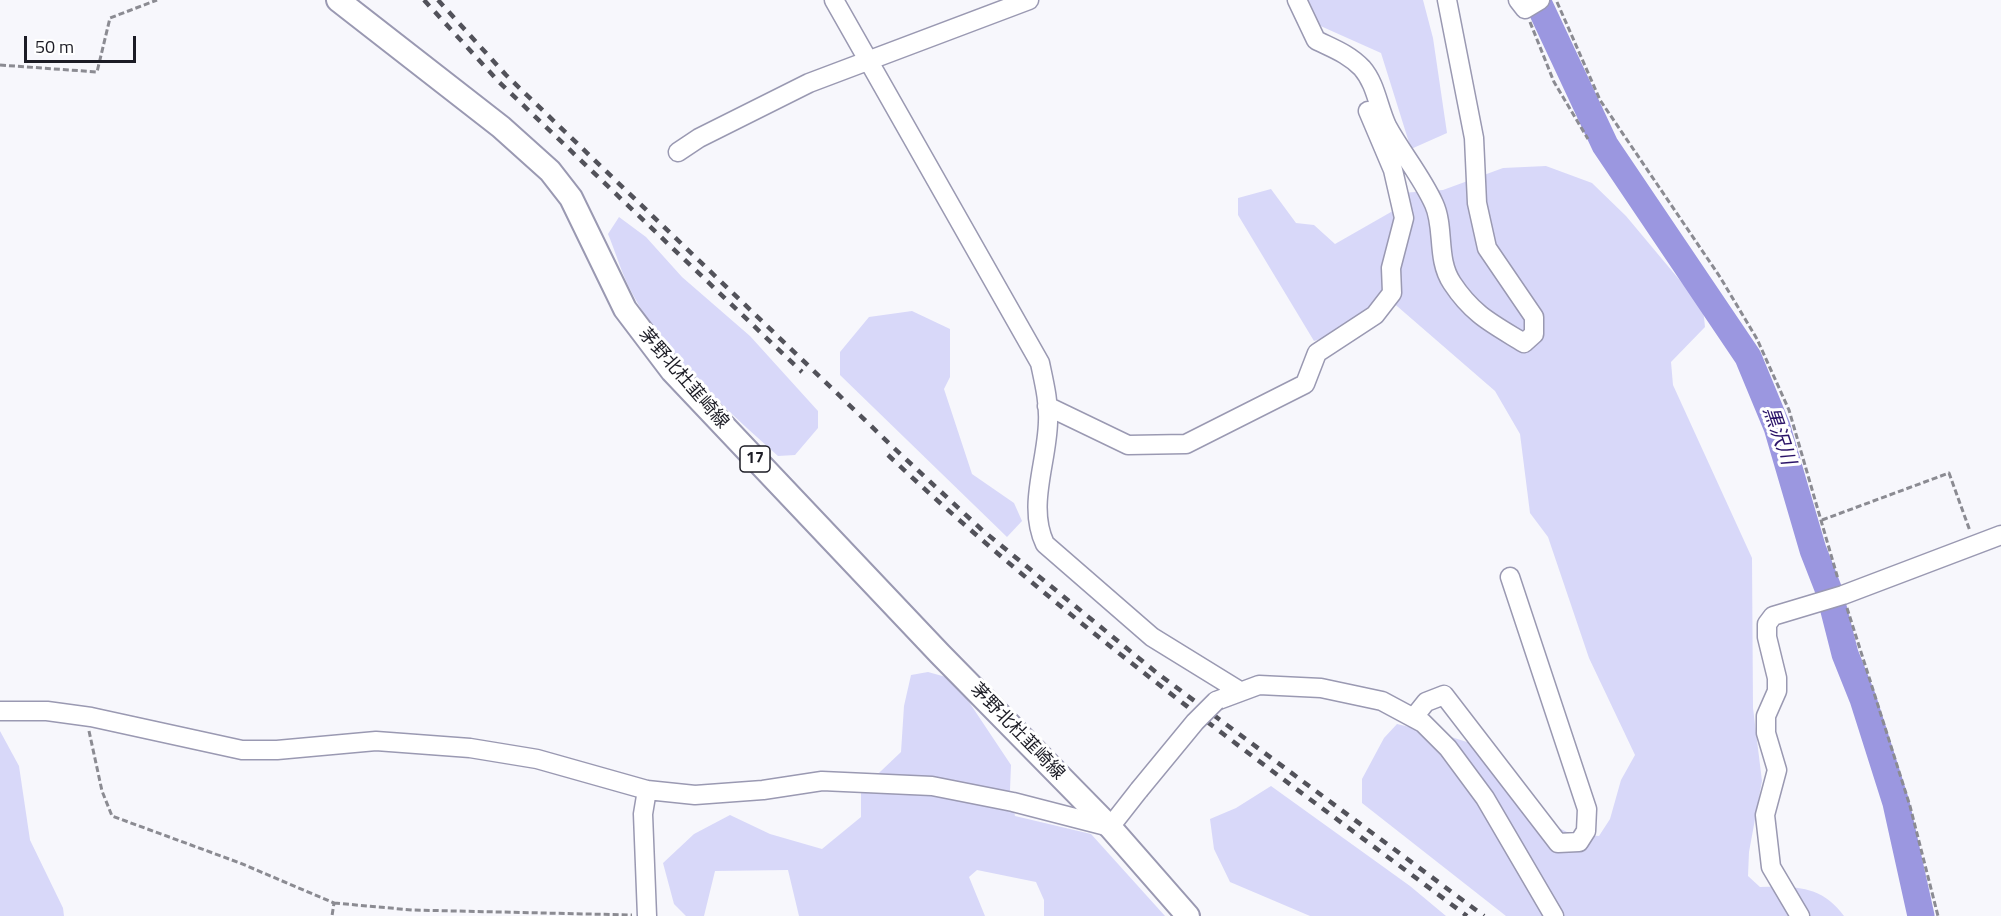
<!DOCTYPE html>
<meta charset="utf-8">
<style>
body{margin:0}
#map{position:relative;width:2001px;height:916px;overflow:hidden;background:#f7f7fc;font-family:"Titillium Web",sans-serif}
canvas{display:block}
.scale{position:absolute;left:24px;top:36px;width:112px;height:27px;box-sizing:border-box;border:3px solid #1c1c25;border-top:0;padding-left:8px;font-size:18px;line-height:21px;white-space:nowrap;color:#1c1c25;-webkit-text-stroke:4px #fff;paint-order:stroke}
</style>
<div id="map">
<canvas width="2001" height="916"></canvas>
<div class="scale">50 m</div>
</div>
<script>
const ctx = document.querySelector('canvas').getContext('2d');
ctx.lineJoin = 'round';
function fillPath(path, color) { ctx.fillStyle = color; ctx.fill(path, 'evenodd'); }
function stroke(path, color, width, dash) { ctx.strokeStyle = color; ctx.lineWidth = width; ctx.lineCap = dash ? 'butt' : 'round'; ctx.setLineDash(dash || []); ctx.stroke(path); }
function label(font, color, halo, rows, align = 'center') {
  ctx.font = font + ' "Titillium Web","Noto Sans JP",sans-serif'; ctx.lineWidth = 6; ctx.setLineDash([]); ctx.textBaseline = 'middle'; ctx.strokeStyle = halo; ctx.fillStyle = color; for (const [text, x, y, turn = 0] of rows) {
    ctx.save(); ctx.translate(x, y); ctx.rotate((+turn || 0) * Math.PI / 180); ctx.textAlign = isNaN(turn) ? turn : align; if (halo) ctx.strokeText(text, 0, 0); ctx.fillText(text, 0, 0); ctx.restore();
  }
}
fillPath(new Path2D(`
 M 1308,0 L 1423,0 L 1433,38 L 1447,133 L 1411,149 L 1381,53 L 1316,24 Z
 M 1546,166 L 1592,183 L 1626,216 L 1703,308 L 1705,327 L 1671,362 L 1673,385 L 1752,558 L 1753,708 L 1762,781 L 1749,852 L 1748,876 L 1760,887 C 1794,886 1822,885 1844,916 L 1506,916 L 1362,803 L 1362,779 L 1384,738 L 1397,724 L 1448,736 L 1489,749 L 1555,826 L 1571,834 L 1599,836 L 1610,819 L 1621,780 L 1635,755 L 1589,658 L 1548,537 L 1530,513 L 1520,434 L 1495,391 L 1390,300 L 1376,300 L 1347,330 L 1314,341 L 1238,215 L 1238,198 L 1271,189 L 1296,223 L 1314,225 L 1335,244 L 1398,208 L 1401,193 L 1443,190 L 1503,168 Z
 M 619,217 L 646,237 L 682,277 L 750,336 L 818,411 L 818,428 L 795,455 L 778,456 C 727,410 664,355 632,293 C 622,275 616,253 608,234 Z
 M 912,311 L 950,329 L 950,377 L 944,389 L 972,474 L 1014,503 L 1022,521 L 1007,537 L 840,375 L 840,352 L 869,317 Z
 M 928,672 L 946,677 L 965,696 L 1011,765 L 1010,790 L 1015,816 L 1091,834 L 1165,916 L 1044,916 L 1044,900 L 1036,882 L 977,870 L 969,877 L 985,916 L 799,916 L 788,870 L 715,871 L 704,916 L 686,916 L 674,904 L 663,863 L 694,834 L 730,815 L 770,834 L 822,849 L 861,817 L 861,790 L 901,752 L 904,706 L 911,675 Z
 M 0,731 L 19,766 L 30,840 L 63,908 L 64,916 L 0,916 Z
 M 1271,786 L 1410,886 L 1446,916 L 1310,916 L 1230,882 L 1214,849 L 1210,819 L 1236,808 Z`), '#d8d8f9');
stroke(new Path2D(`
 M 1537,0 L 1605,145 L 1748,357 L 1777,427 L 1813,550 L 1829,591 L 1845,654 L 1863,699 L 1896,803 L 1921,916`), '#9b97e0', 27);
const minor = new Path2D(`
 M 834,0 L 1040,363 C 1044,382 1049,402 1048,422 C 1047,463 1027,506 1045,544 L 1152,637 L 1238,690
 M 1297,0 L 1316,40 C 1332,48 1349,54 1362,68 C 1376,84 1378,107 1387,126 C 1401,152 1422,177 1434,204 C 1445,228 1436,259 1452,283 C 1473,315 1493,324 1524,343 L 1534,334 L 1534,317 L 1487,248 L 1477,203 L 1474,138 L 1447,0
 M 1518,0 L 1525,9 L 1540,0
 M 678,152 L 699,138 L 809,83 L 1029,0
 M 1047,406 L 1128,445 L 1186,444 L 1305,384 L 1317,353 L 1375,315 L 1392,293 L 1391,268 L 1404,218 L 1393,170 L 1368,111
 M 1216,701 L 1259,685 L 1321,688 L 1382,701 L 1423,723 L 1448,748 L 1485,798 L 1554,916
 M 0,711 L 47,711 L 91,717 L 242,750 L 277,750 L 376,741 L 470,748 L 537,759 L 647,790 L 695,795 L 763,790 L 822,781 L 932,786 L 1013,802 L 1110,827 L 1139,790
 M 1414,717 L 1426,702 L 1444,695 L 1558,843 L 1579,842 L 1586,831 L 1587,809 L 1510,577
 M 647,790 L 643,814 L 647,916
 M 1800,916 L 1771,867 L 1765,815 L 1777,770 L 1766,733 L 1766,716 L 1777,691 L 1777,678 L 1767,637 L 1767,624 L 1773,616 L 1843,595 L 2001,535`);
const major = new Path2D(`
 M 338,0 L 501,127 L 550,171 L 571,198 L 625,309 L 672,371 L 940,654 L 1110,827 L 1188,916`);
stroke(minor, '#9a99b2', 21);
stroke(major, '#9a99b2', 26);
stroke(new Path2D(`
 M 1557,2 L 1600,100 L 1720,277 L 1757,339 L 1789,410 L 1838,579
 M 1530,22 L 1554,82 L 1588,139
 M 0,65 L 97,72 L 110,18 L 157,0
 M 1822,520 L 1949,473 L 1970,531
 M 1847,608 L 1910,806 L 1938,916
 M 89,731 L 102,791 L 112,816 L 240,863 L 334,903 L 332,916
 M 334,903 L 412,910 L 632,915`), '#8b8b92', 3, [6, 3]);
stroke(minor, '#fff', 18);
stroke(major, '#fff', 22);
stroke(new Path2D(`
 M 424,0 L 499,82 L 802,372
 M 438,0 L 506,75 L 895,449 L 981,529 L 1157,673 L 1484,916
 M 888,455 C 1068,625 1269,768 1467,916`), '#52525a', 4.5, [8, 8]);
const minorBridge = new Path2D(`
 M 1139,790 L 1195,722 L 1216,701`);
stroke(minorBridge, '#9a99b2', 21, []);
stroke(minorBridge, '#fff', 18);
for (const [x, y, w] of [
 [755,459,30]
]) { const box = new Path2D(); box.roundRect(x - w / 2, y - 13, w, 26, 4.5); ctx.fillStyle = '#fff'; ctx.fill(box); stroke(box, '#1c1c25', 1.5); }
label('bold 16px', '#1c1c25', null, [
 ["17",755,459]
]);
label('18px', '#1c1c25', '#fff', [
 ["茅野北杜韮崎線",683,379,49],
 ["茅野北杜韮崎線",1017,732,46]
]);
label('italic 20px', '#2a1368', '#fff', [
 ["黒沢川",1778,436,71]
]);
</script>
